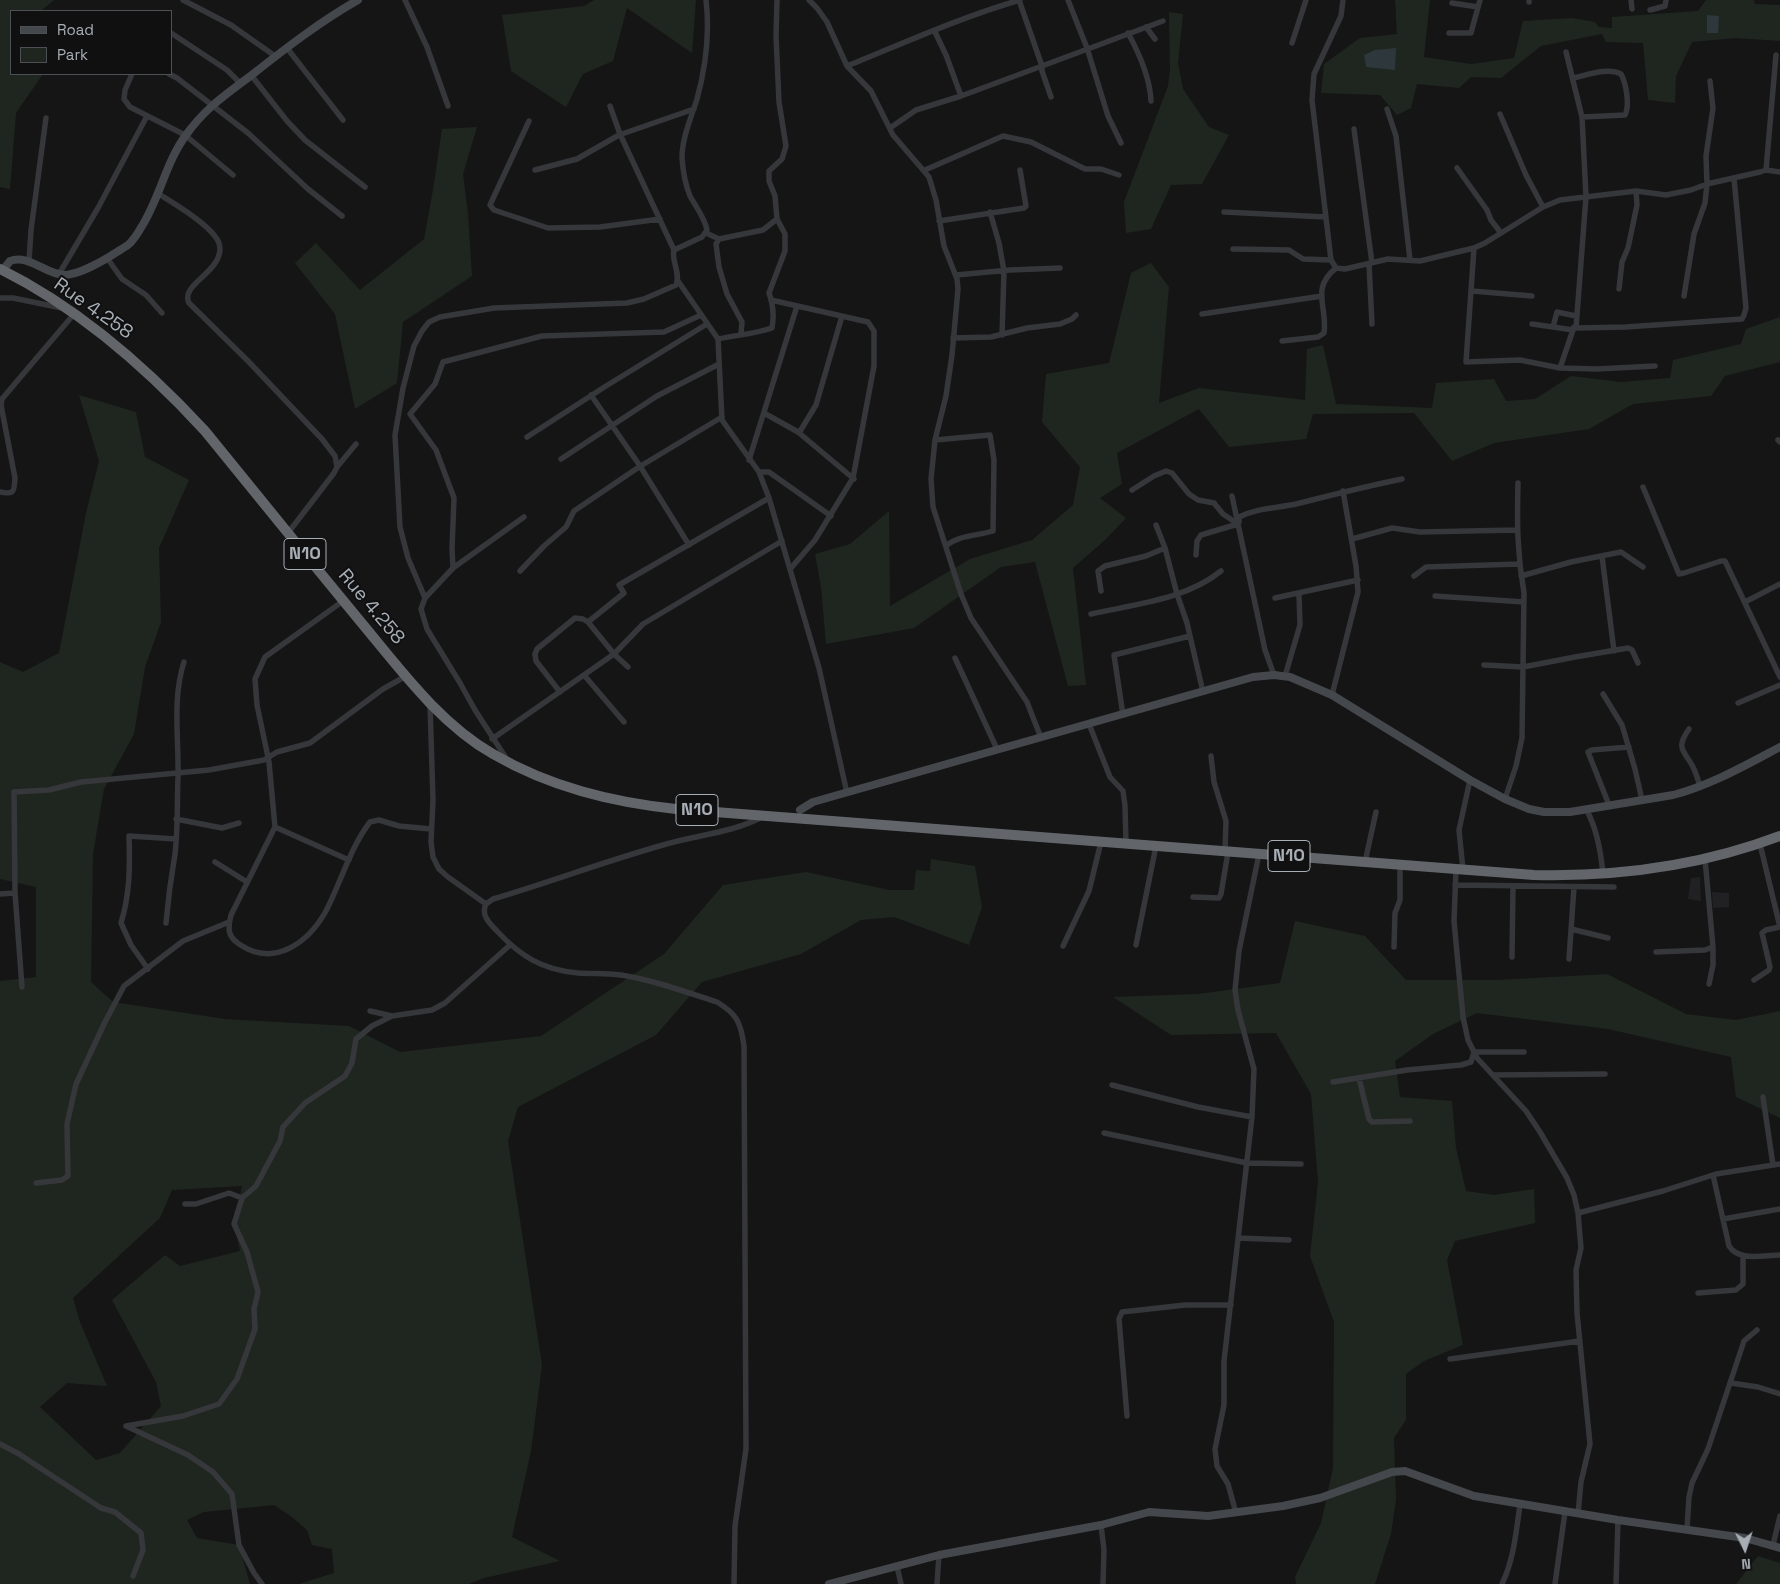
<!DOCTYPE html>
<style>
body{margin:0}
#map{position:relative;width:1780px;height:1584px;overflow:hidden;background:#151516;font-family:"Space Grotesk",sans-serif}
canvas{display:block}
.legend{position:absolute;left:10px;top:10px;width:162px;height:65px;box-sizing:border-box;background:#101011;border:1px solid #4c4f53;margin:0;padding:6px 9px;list-style:none;font-size:15px;color:#a7aeb5}
.legend li{display:flex;align-items:center;gap:10px;height:25px}
.legend b{width:25px;border:1px solid #4c4f53}
.north{position:absolute;left:1720px;top:1524px;width:50px;height:50px;-webkit-text-stroke:4px #101011;paint-order:stroke;rotate:176deg;font-size:14px;font-weight:700;line-height:20px;text-align:center;color:#a7aeb5}
.north::after{content:'';display:block;margin:auto;width:18px;height:22px;background:#a7aeb5;clip-path:polygon(50% 0,100% 100%,50% 72%,0 100%)}
</style>
<div id="map">
<canvas width="1780" height="1584"></canvas>
<ul class="legend">
<li><b style="height:6px;background:#44474b"></b>Road</li>
<li><b style="height:14px;background:#1f261f"></b>Park</li>
</ul>
<div class="north">N</div>
</div>
<script>
const ctx = document.querySelector('canvas').getContext('2d');
ctx.lineJoin = 'round';
function fillPath(path, color) { ctx.fillStyle = color; ctx.fill(path, 'evenodd'); }
function stroke(path, color, width, dash) { ctx.strokeStyle = color; ctx.lineWidth = width; ctx.lineCap = dash ? 'butt' : 'round'; ctx.setLineDash(dash || []); ctx.stroke(path); }
function label(font, color, halo, rows, align = 'center') {
  ctx.font = font + ' "Space Grotesk",sans-serif'; ctx.lineWidth = 4; ctx.setLineDash([]); ctx.textBaseline = 'middle'; ctx.strokeStyle = halo; ctx.fillStyle = color; for (const [text, x, y, turn = 0] of rows) {
    ctx.save(); ctx.translate(x, y); ctx.rotate((+turn || 0) * Math.PI / 180); ctx.textAlign = isNaN(turn) ? turn : align; if (halo) ctx.strokeText(text, 0, 0); ctx.fillText(text, 0, 0); ctx.restore();
  }
}
fillPath(new Path2D(`
 M 1700,877 L 1701,901 L 1688,899 L 1691,878 Z
 M 1712,892 L 1729,893 L 1729,907 L 1713,908 Z`), '#212123');
fillPath(new Path2D(`
 M 0,0 L 54,0 L 41,11 L 11,11 L 11,74 L 43,74 L 16,113 L 10,189 L 0,187 Z
 M 594,0 L 696,0 L 692,53 L 627,8 L 613,61 L 583,74 L 566,107 L 511,71 L 502,15 L 584,6 Z
 M 1395,0 L 1430,0 L 1424,57 L 1471,64 L 1514,58 L 1523,21 L 1572,18 L 1595,22 L 1599,27 L 1612,28 L 1612,17 L 1698,11 L 1706,0 L 1754,0 L 1755,4 L 1780,5 L 1780,41 L 1736,38 L 1692,42 L 1676,76 L 1675,103 L 1648,100 L 1643,43 L 1606,42 L 1602,34 L 1541,46 L 1501,78 L 1471,77 L 1459,88 L 1417,84 L 1411,108 L 1397,115 L 1380,95 L 1321,93 L 1324,64 L 1360,38 L 1397,34 Z
 M 1169,12 L 1183,14 L 1178,63 L 1183,89 L 1209,127 L 1229,135 L 1202,184 L 1171,185 L 1151,229 L 1126,233 L 1124,202 L 1168,86 L 1170,70 Z
 M 477,127 L 463,174 L 468,214 L 472,276 L 403,322 L 397,383 L 355,409 L 335,314 L 295,263 L 316,243 L 360,290 L 424,239 L 433,190 L 442,129 Z
 M 1151,263 L 1169,287 L 1159,403 L 1199,388 L 1305,400 L 1307,349 L 1323,345 L 1336,404 L 1432,408 L 1436,383 L 1494,379 L 1506,401 L 1535,399 L 1571,376 L 1621,382 L 1670,378 L 1673,360 L 1741,344 L 1746,329 L 1780,317 L 1780,362 L 1725,376 L 1711,396 L 1633,404 L 1589,429 L 1494,443 L 1452,461 L 1414,413 L 1313,414 L 1306,439 L 1229,447 L 1199,409 L 1117,453 L 1122,484 L 1100,498 L 1126,518 L 1105,540 L 1073,568 L 1086,685 L 1068,686 L 1035,562 L 1001,567 L 914,628 L 826,644 L 821,587 L 815,554 L 850,544 L 889,511 L 890,606 L 970,559 L 1032,540 L 1073,505 L 1080,467 L 1042,422 L 1046,374 L 1109,363 L 1131,273 Z
 M 79,395 L 136,412 L 145,457 L 189,480 L 159,548 L 161,622 L 145,667 L 134,734 L 104,789 L 93,854 L 91,982 L 113,1002 L 225,1019 L 349,1026 L 400,1052 L 541,1036 L 664,954 L 723,885 L 806,872 L 889,890 L 914,890 L 916,870 L 930,871 L 931,859 L 975,866 L 982,907 L 969,945 L 894,917 L 861,920 L 801,954 L 702,982 L 656,1035 L 518,1107 L 508,1141 L 542,1365 L 531,1451 L 512,1537 L 560,1561 L 484,1578 L 469,1584 L 299,1584 L 334,1573 L 332,1549 L 312,1545 L 307,1530 L 292,1517 L 274,1505 L 204,1512 L 187,1520 L 197,1538 L 239,1545 L 250,1584 L 0,1584 L 0,981 L 36,977 L 36,887 L 0,879 L 0,662 L 23,672 L 59,653 L 86,513 L 99,461 ZM 242,1186 L 234,1224 L 240,1251 L 180,1266 L 165,1255 L 112,1300 L 156,1382 L 161,1406 L 120,1453 L 96,1460 L 40,1407 L 67,1383 L 107,1386 L 80,1322 L 73,1298 L 160,1218 L 172,1190 Z
 M 1295,921 L 1365,936 L 1406,980 L 1498,980 L 1607,974 L 1686,1014 L 1736,1020 L 1780,1011 L 1780,1118 L 1736,1097 L 1731,1057 L 1608,1029 L 1477,1013 L 1433,1034 L 1395,1061 L 1400,1097 L 1452,1101 L 1456,1148 L 1466,1191 L 1494,1195 L 1534,1189 L 1535,1223 L 1455,1241 L 1447,1260 L 1463,1345 L 1424,1361 L 1406,1374 L 1406,1420 L 1394,1438 L 1396,1500 L 1391,1534 L 1375,1584 L 1296,1584 L 1295,1577 L 1321,1523 L 1333,1468 L 1334,1322 L 1310,1256 L 1318,1182 L 1311,1094 L 1276,1033 L 1171,1035 L 1113,997 L 1198,994 L 1280,983 Z
 M 1758,1556 L 1780,1563 L 1780,1584 L 1736,1584 Z`), '#1f261f');
fillPath(new Path2D(`
 M 1707,15 L 1719,16 L 1718,33 L 1707,33 Z
 M 1396,48 L 1395,70 L 1366,67 L 1364,55 L 1375,50 Z`), '#2e373b');
stroke(new Path2D(`
 M 183,0 L 231,25 L 275,56
 M 405,0 L 427,47 L 448,106
 M 809,0 L 817,8 L 827,22 L 847,66 L 871,91 L 893,135 L 929,177 L 936,200 L 944,246 L 957,279 L 958,289 L 952,355 L 946,396 L 935,440 L 931,479 L 933,507 L 961,594 L 971,618 L 1027,702 L 1041,738
 M 1019,0 L 1042,66 L 1163,21
 M 1068,0 L 1087,48 L 1108,116 L 1121,143
 M 1631,0 L 1632,9
 M 1529,2 L 1529,0
 M 1452,3 L 1478,7
 M 1650,10 L 1665,6 L 1666,0
 M 1146,27 L 1155,39
 M 934,30 L 946,55 L 961,96
 M 171,33 L 227,70 L 240,83
 M 1128,33 C 1139,53 1150,78 1151,101
 M 1449,33 L 1471,33 L 1480,0
 M 1292,43 L 1306,0
 M 287,48 L 343,120
 M 1566,52 L 1582,117 L 1586,197 L 1576,328 L 1626,327 L 1742,319 L 1744,315 L 1746,308 L 1734,178
 M 847,66 C 904,43 961,17 1020,0
 M 132,74 L 125,90 L 124,99 L 130,107 L 185,135 L 233,175
 M 169,74 L 177,78 L 248,133 L 308,189 L 342,216
 M 251,75 L 287,121 L 305,140 L 365,187
 M 1573,78 C 1587,75 1608,67 1621,74 C 1626,83 1630,105 1625,115 L 1582,117
 M 610,106 L 620,134 L 674,250
 M 1387,109 L 1396,136 L 1410,260
 M 1500,114 L 1526,175 L 1543,207
 M 529,121 L 490,205 L 494,210 L 548,228 L 600,227 L 660,219
 M 890,128 L 916,110 L 961,96 L 1042,66 L 1042,71 L 1051,97
 M 1354,129 L 1372,263
 M 1457,168 L 1487,210 L 1491,220 L 1501,233
 M 535,170 L 577,159 L 619,135 L 694,109
 M 925,170 L 1003,136 L 1031,142 L 1085,169 L 1101,169 L 1119,175
 M 1766,170 L 1776,55
 M 159,194 C 175,204 207,223 217,239 C 219,242 220,246 220,250 C 218,274 180,285 189,303 L 248,361 L 322,439 L 335,456 L 337,467 L 334,473 L 288,533
 M 990,212 L 999,243 L 1004,271 L 1002,335
 M 1224,212 L 1326,217
 M 939,221 L 1024,208 L 1026,206 L 1020,170
 M 706,233 L 719,239 L 763,230 L 777,219 L 775,196 L 769,181 L 769,171 L 782,159 L 786,146 L 779,102 L 776,36 L 777,0
 M 719,239 L 716,244 L 719,267 L 727,294 L 742,322 L 741,334
 M 1474,248 L 1466,362 L 1520,360 L 1560,368 L 1597,369 L 1655,366
 M 1233,249 L 1289,250 L 1303,259 L 1331,260
 M 107,258 L 122,279 L 146,295 L 162,313
 M 29,261 L 31,230 L 46,118
 M 1369,264 L 1372,324
 M 1336,268 L 1331,260 L 1312,100 L 1314,74 L 1341,16 L 1343,0
 M 59,274 L 98,208 L 147,116
 M 956,275 L 1010,270 L 1060,268
 M 678,281 L 718,339 L 722,420 L 759,472 L 769,498 L 819,668 L 847,793
 M 1619,289 L 1622,262 L 1628,248 L 1637,205 L 1636,191
 M 1472,291 L 1532,296
 M 1684,296 L 1694,234 L 1705,203 L 1707,184 L 1706,156 L 1713,108 L 1710,81
 M 0,298 L 13,298 L 62,308
 M 771,300 L 868,322 L 874,331 L 874,366 L 853,478 L 815,540 L 791,568
 M 1202,314 L 1322,296
 M 1532,324 L 1553,327
 M 1573,330 L 1553,327 L 1557,312 L 1576,316
 M 953,338 L 991,337 L 1027,328 L 1060,324 L 1072,319 L 1076,315
 M 718,339 C 736,335 754,334 772,328 C 774,317 773,304 769,293 L 785,251 L 785,234 L 777,219
 M 1282,341 L 1318,337 L 1324,333 C 1328,307 1310,289 1336,268 L 1345,269 L 1388,259 L 1420,261 L 1474,248 L 1485,243 L 1543,207 L 1560,200 L 1636,191 L 1666,195 L 1691,190 L 1707,184 L 1760,172 L 1766,170 L 1780,172
 M 1560,368 L 1574,327
 M 591,395 L 640,466 L 689,545
 M 764,413 L 798,432 L 854,479
 M 799,433 L 816,405 L 842,316
 M 527,437 L 606,386 L 707,324
 M 935,440 L 990,435 L 994,460 L 993,531 C 977,536 958,535 946,546
 M 1778,440 L 1780,442
 M 561,459 L 657,396 L 719,364
 M 749,460 L 797,306
 M 337,467 L 356,444
 M 759,472 L 769,472 L 831,516
 M 1643,487 L 1679,574 L 1684,573 L 1721,561 L 1725,561 L 1780,677
 M 1132,490 L 1154,476 L 1166,471 L 1172,473 L 1189,494 L 1198,500 L 1214,503 L 1223,514 L 1238,524
 M 0,492 C 15,495 14,491 15,478 L 1,405 L 2,399 L 74,314
 M 1232,496 L 1265,650 L 1274,675
 M 1239,522 L 1239,517 C 1257,508 1277,508 1296,504 C 1332,495 1367,486 1402,479
 M 1156,525 L 1165,548 L 1177,594 L 1187,623 L 1203,692
 M 1352,539 L 1392,528 L 1420,532 L 1516,530
 M 1196,555 L 1197,541 L 1201,535 L 1238,524
 M 1602,556 L 1614,651
 M 453,568 L 452,549 L 454,498 L 436,450 L 410,414 L 435,384 L 443,362 L 542,336 L 664,332 L 701,315
 M 520,571 L 544,546 L 566,527 L 574,511 L 639,467 L 722,417
 M 1414,576 L 1426,567 L 1519,564
 M 1521,576 L 1571,562 L 1621,552 L 1643,567
 M 1101,591 L 1098,571 L 1105,566 L 1146,556 L 1165,548
 M 1435,596 L 1524,602
 M 425,598 L 408,558 L 400,527 L 395,435 L 403,388 L 414,346 L 422,331 L 429,322 L 440,317 L 494,308 L 627,303 L 644,299 L 676,285 C 681,272 671,262 674,250 L 702,237 L 707,230 C 705,218 696,207 690,196 C 685,184 683,171 682,158 C 682,138 691,118 697,99 C 706,66 710,34 706,0
 M 1275,598 L 1358,580
 M 343,601 L 265,657 L 255,679 L 257,705 L 269,762 L 275,827 L 231,915 C 228,928 227,936 239,944 C 274,968 308,943 326,911 C 341,882 350,848 370,822 L 379,820 L 399,826 L 431,829
 M 1745,602 L 1780,584
 M 1091,614 C 1135,604 1185,600 1221,571
 M 588,622 L 624,593 L 619,585 L 769,498
 M 955,658 L 997,749
 M 1484,665 L 1523,667 L 1575,657 L 1628,648 L 1632,650 L 1638,663
 M 584,675 L 624,722
 M 1285,676 L 1300,625 L 1299,594
 M 560,692 L 536,661 L 535,654 L 537,649 L 575,618 L 583,619 L 588,622 L 614,654 L 628,667
 M 1603,694 L 1622,725 L 1635,769 L 1642,800
 M 1332,695 L 1358,592 L 1356,566 L 1343,491
 M 1738,703 L 1780,685
 M 430,704 L 433,800 L 431,842 L 433,857 L 439,869 L 448,877 L 486,904
 M 1123,715 L 1114,655 L 1190,636
 M 1089,724 L 1110,777 L 1123,791 L 1125,806 L 1126,843
 M 1689,729 C 1675,749 1684,750 1693,767 C 1696,773 1698,780 1700,786
 M 492,739 L 614,654 L 643,624 L 782,541
 M 1211,756 L 1214,782 L 1226,821 L 1225,851
 M 506,758 L 475,710 L 460,683 L 427,629 L 421,609 L 425,598 L 453,568 L 524,517
 M 1505,799 L 1516,766 L 1522,738 L 1524,593 C 1517,553 1517,523 1518,483
 M 1609,805 L 1588,752 L 1592,750 L 1629,747
 M 1586,809 C 1597,828 1601,853 1603,874
 M 176,819 L 222,828 L 239,823
 M 275,827 L 349,860
 M 215,862 L 247,882
 M 1365,862 L 1376,812
 M 1456,869 L 1454,921 L 1463,1017 L 1468,1040 L 1477,1058 L 1526,1111 L 1540,1132 L 1567,1178 L 1574,1195 L 1578,1213 L 1581,1248 L 1576,1270 L 1577,1313 L 1590,1444 L 1581,1482 L 1578,1514
 M 1463,870 L 1459,830 L 1470,780
 M 1455,885 L 1614,887
 M 0,894 L 15,893
 M 1193,897 L 1219,898 L 1221,894 L 1228,852
 M 166,923 C 168,900 171,877 175,854 C 178,829 177,802 178,777 C 179,739 172,699 184,662
 M 1571,929 L 1608,938
 M 1136,945 L 1156,846
 M 1063,946 L 1089,891 L 1101,842
 M 1394,947 L 1395,913 L 1400,900 L 1400,865
 M 1656,952 L 1705,950 L 1713,947 L 1705,859
 M 1512,957 L 1513,886
 M 1569,959 L 1574,887
 M 148,969 L 131,945 L 121,923 C 130,894 130,866 129,836 L 176,839
 M 1754,980 L 1769,970 L 1770,967 L 1762,933 L 1766,930 L 1780,927 L 1760,844
 M 1709,984 L 1713,965 L 1713,947
 M 22,987 L 15,893 L 14,792 L 49,790 L 81,782 L 209,770 L 264,760 L 277,752 L 310,743 L 383,689 L 406,676
 M 370,1011 L 392,1016 L 432,1010 L 445,1003 L 510,945
 M 1493,1075 L 1605,1074
 M 1359,1078 L 1369,1119 L 1372,1122 L 1410,1121
 M 1333,1082 L 1407,1070 L 1461,1065 L 1471,1062 L 1474,1052 L 1524,1052
 M 1112,1085 L 1198,1107 L 1252,1117
 M 1763,1097 L 1773,1165
 M 1104,1133 L 1247,1163 L 1301,1164
 M 1713,1175 L 1729,1246 C 1739,1262 1764,1255 1780,1255
 M 36,1183 L 62,1180 L 68,1176 L 67,1124 L 76,1084 L 105,1022 L 124,986 L 183,941 L 229,922
 M 185,1204 L 196,1204 L 229,1193 L 242,1198
 M 1578,1213 L 1663,1191 L 1716,1174 L 1780,1164
 M 1723,1219 L 1780,1209
 M 1238,1238 L 1289,1240
 M 1698,1293 L 1736,1290 L 1743,1284 L 1743,1256
 M 1450,1359 L 1580,1341
 M 1731,1383 L 1758,1387 L 1780,1394
 M 1127,1416 L 1119,1319 L 1122,1312 L 1185,1305 L 1231,1305
 M 0,1444 L 19,1454 L 101,1508 L 115,1512 L 141,1533 L 143,1550 L 133,1576
 M 1236,1513 L 1228,1484 L 1217,1466 L 1215,1449 L 1224,1405 L 1224,1361 L 1252,1117 L 1254,1069 L 1238,1010 L 1235,990 L 1239,951 L 1259,854
 M 1101,1525 L 1104,1550 L 1103,1584
 M 1687,1529 L 1689,1497 L 1692,1483 L 1708,1449 L 1744,1341 L 1757,1330
 M 1773,1545 L 1780,1516
 M 897,1566 L 901,1584
 M 262,1584 L 254,1573 L 239,1545 L 232,1494 L 213,1472 L 188,1455 L 126,1426 L 183,1416 L 219,1404 L 237,1379 L 255,1329 L 254,1309 L 258,1292 L 247,1252 L 234,1224 L 242,1198 L 256,1186 L 280,1141 L 283,1127 L 305,1103 L 345,1076 L 352,1063 L 356,1039 L 372,1026 L 392,1016
 M 734,1584 L 735,1526 L 746,1449 L 744,1046 C 741,1023 737,1014 717,1002 C 686,992 653,980 621,975 C 607,973 592,974 578,973 C 542,970 520,956 496,930 C 488,922 481,914 486,904 L 493,899 C 550,882 606,861 663,845 C 696,835 732,833 762,817
 M 937,1584 L 939,1555
 M 1502,1584 C 1514,1559 1516,1532 1520,1505
 M 1555,1584 L 1565,1512
 M 1616,1584 L 1618,1520`), '#36373b', 5.5);
stroke(new Path2D(`
 M 3,270 L 10,261 C 29,254 45,274 64,275 C 78,275 97,264 109,257 C 115,253 122,249 128,245 C 134,240 138,233 142,226 C 160,197 166,162 186,135 C 206,107 227,94 253,74 C 286,48 321,21 358,0
 M 800,810 L 813,802 L 1253,677 L 1274,675 L 1290,677 L 1332,695 L 1470,780 L 1505,799 L 1529,809 L 1544,812 L 1570,812 L 1673,795 C 1711,785 1746,765 1780,747
 M 829,1584 L 939,1555 L 1101,1525 L 1149,1512 L 1208,1516 L 1283,1506 L 1320,1498 L 1392,1472 L 1405,1471 L 1474,1496 L 1618,1520 L 1745,1538 L 1780,1548`), '#44474b', 8);
stroke(new Path2D(`
 M 0,269 C 79,308 146,367 205,431 C 257,495 308,558 360,621 C 400,669 439,723 493,754 C 550,787 611,802 676,809 L 1534,875 C 1618,877 1701,866 1780,836`), '#62666b', 10);
for (const [x, y, w] of [
 [305,554,42],
 [697,810,42],
 [1289,856,42]
]) { const box = new Path2D(); box.roundRect(x - w / 2, y - 15.5, w, 31, 4); ctx.fillStyle = '#101011'; ctx.fill(box); stroke(box, '#a7aeb5', 1); }
label('bold 18px', '#a7aeb5', null, [
 ["N10",305,554],
 ["N10",697,810],
 ["N10",1289,856]
]);
label('19px', '#a7aeb5', '#101011', [
 ["Rue 4.258",93,309,35],
 ["Rue 4.258",371,607,50]
]);
</script>
